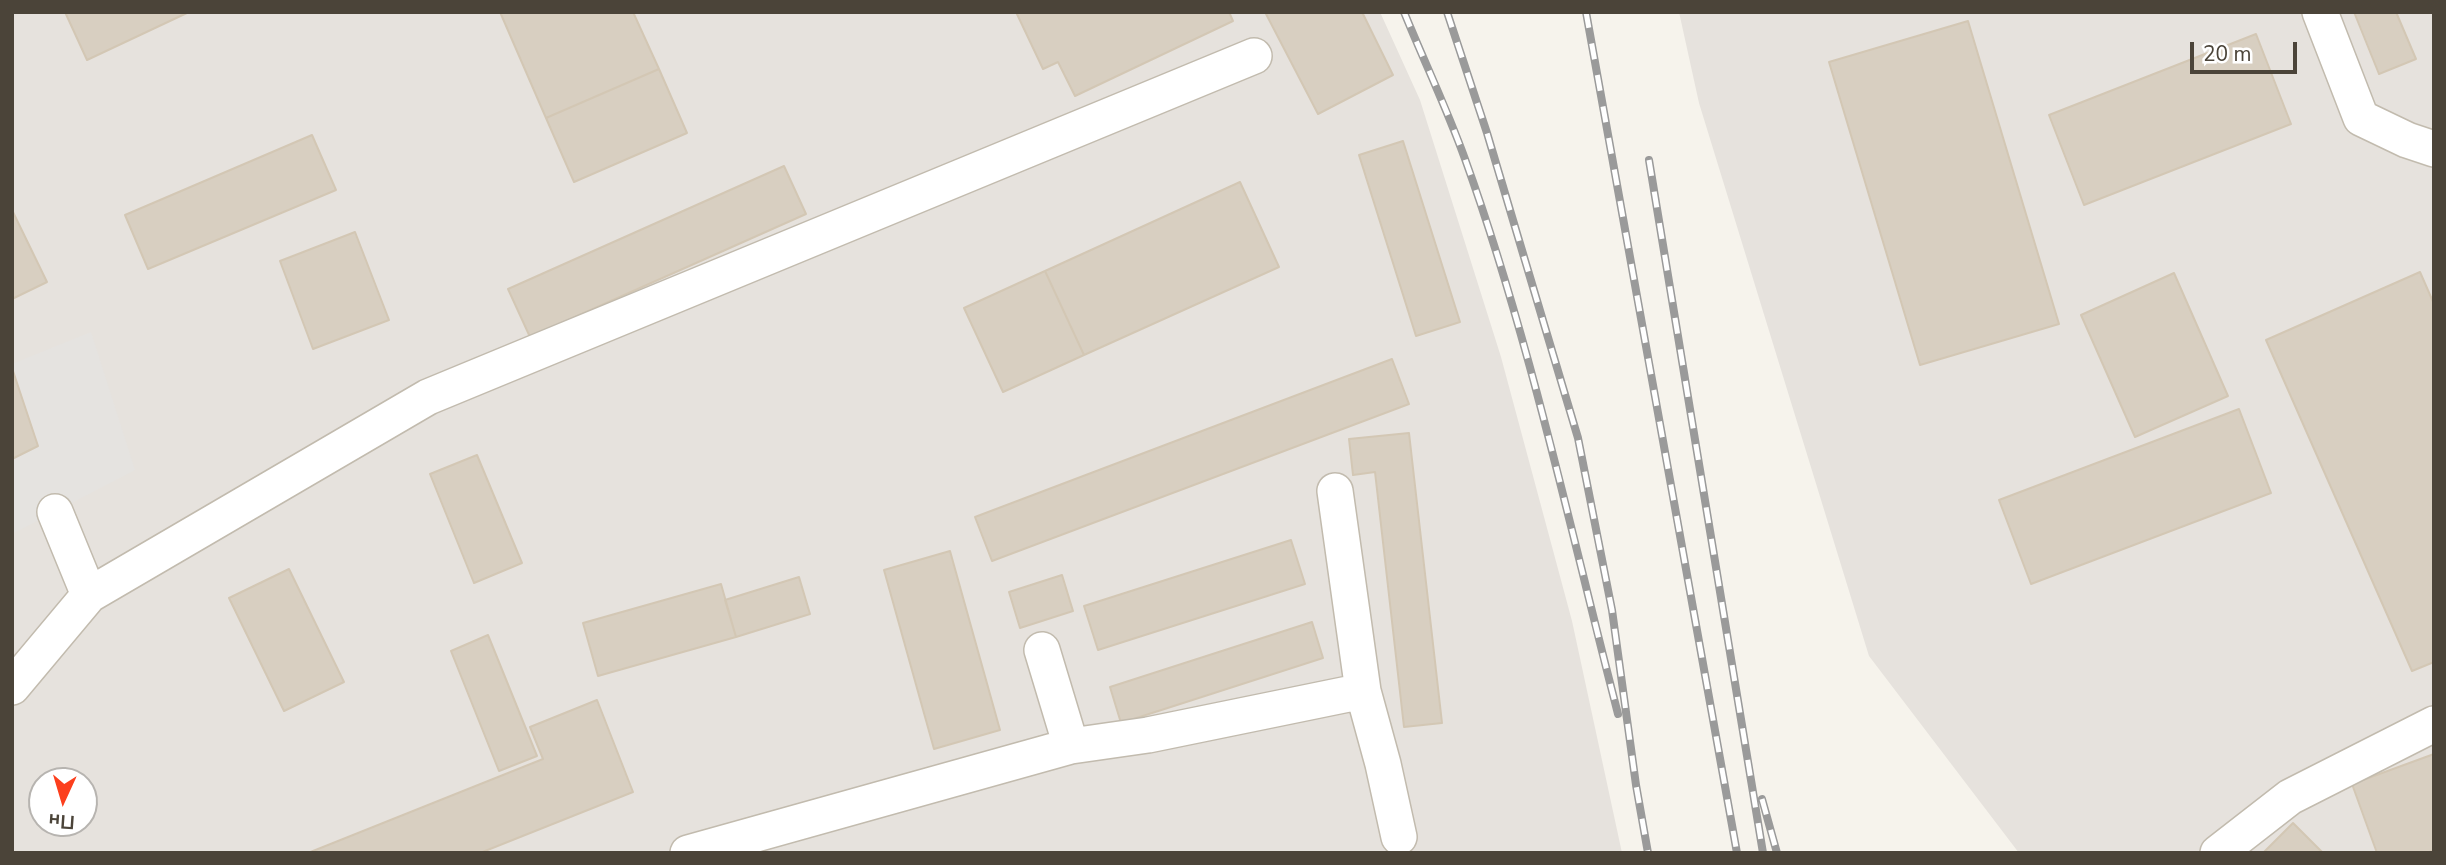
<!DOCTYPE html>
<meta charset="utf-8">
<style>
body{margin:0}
#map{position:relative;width:2446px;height:865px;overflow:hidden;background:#f6f3ec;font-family:"Nunito Sans",sans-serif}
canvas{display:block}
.frame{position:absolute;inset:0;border:14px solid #4b4439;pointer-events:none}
.north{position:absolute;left:28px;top:767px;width:70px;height:70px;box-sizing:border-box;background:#fff;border:2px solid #b7b4b0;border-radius:50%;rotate:184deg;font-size:19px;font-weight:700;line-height:28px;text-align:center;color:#4b4439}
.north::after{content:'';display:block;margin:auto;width:24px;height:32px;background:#fc3f1d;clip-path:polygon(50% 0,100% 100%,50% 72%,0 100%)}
.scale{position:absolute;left:2190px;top:42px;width:107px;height:32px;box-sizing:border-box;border:4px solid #4b4439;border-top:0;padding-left:9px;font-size:21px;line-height:24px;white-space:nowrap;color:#4b4439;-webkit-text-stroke:5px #fff;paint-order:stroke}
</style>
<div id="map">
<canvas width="2446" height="865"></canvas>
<div class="frame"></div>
<div class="north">Пн</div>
<div class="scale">20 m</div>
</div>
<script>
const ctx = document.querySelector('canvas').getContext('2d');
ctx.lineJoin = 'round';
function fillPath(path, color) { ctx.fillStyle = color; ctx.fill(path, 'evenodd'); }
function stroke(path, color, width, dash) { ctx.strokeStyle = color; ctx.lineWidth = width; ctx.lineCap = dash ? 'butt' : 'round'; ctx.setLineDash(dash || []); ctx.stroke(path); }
fillPath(new Path2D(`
 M 12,12 L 1380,12 L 1420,100 L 1501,357 L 1572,621 L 1622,853 L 12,853 ZM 42,781 L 84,781 L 84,823 L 42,823 Z
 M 1679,12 L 2434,12 L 2434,853 L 2019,853 L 1869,656 L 1699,103 Z`), '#e6e2dd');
fillPath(new Path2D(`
 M 91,332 L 135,470 L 12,534 L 12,459 L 37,446 L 12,364 Z`), '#e5e3e0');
const building = new Path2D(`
 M 65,12 L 189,12 L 87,60 Z
 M 500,12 L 633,12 L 659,69 L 546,118 Z
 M 1016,12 L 1229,12 L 1233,21 L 1075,96 L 1058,62 L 1043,69 Z
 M 1265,12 L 1362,12 L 1393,75 L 1318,114 Z
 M 2354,12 L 2396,12 L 2416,59 L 2379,74 Z
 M 1968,21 L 2059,324 L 1920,365 L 1829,62 Z
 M 2256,34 L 2291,124 L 2084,205 L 2049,115 Z
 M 659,69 L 687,133 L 574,182 L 546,118 Z
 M 312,135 L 336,190 L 148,269 L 125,215 Z
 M 1403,141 L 1460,322 L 1416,336 L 1359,155 Z
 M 784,166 L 806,214 L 530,337 L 508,289 Z
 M 1240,182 L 1279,267 L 1084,355 L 1045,271 Z
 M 12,210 L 47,282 L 12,299 Z
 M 355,232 L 389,320 L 313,349 L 280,261 Z
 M 1045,271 L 1084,355 L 1003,392 L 964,308 Z
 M 2420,272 L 2434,304 L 2434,662 L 2412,671 L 2266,340 Z
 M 2174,273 L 2228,396 L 2135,437 L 2081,315 Z
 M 1392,359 L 1409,404 L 992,561 L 975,517 Z
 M 12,368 L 38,446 L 12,459 Z
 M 2239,409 L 2271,493 L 2031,584 L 1999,500 Z
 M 1409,433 L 1442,723 L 1404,727 L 1375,472 L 1353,475 L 1349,439 Z
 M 477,455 L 522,563 L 474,583 L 430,474 Z
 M 1291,540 L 1305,584 L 1098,650 L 1084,606 Z
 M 950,551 L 1000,730 L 934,749 L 884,570 Z
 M 289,569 L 344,682 L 284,711 L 229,598 Z
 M 1062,575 L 1073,611 L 1020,628 L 1009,592 Z
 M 799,577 L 810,614 L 736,637 L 725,600 Z
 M 721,584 L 736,637 L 598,676 L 583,623 Z
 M 1312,622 L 1323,658 L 1121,723 L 1110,687 Z
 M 488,635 L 537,756 L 499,771 L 451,651 Z
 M 597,700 L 633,792 L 480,853 L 308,853 L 543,759 L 530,727 Z
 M 2434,754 L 2434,850 L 2427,853 L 2377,853 L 2352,784 Z
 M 2293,823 L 2323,853 L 2263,853 Z`);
fillPath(building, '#d8cfc1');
stroke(building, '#d3c7b4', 2);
const minor = new Path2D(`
 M 2320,12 L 2361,118 L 2407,140 L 2434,149
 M 55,512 L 89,595
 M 1042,650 L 1071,746 L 1148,735 L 1363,691 L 1335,491
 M 12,687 L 89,595 L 428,397 L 1254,56
 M 1363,691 L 1383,764 L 1399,837
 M 688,853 L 1071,746
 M 2218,853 L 2290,797 L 2434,724`);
stroke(minor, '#c2bbae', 38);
stroke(minor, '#fff', 35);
const rail = new Path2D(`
 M 1404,12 C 1424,61 1447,109 1465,159 C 1530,339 1570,529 1618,714
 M 1447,12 L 1487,133 L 1578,438 L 1612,610 L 1636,785 L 1648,853
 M 1586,12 L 1737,853
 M 1649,160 L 1763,853
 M 1762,799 L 1777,853`);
stroke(rail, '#9a9a9a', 8);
stroke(rail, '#fff', 5, [16]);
</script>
